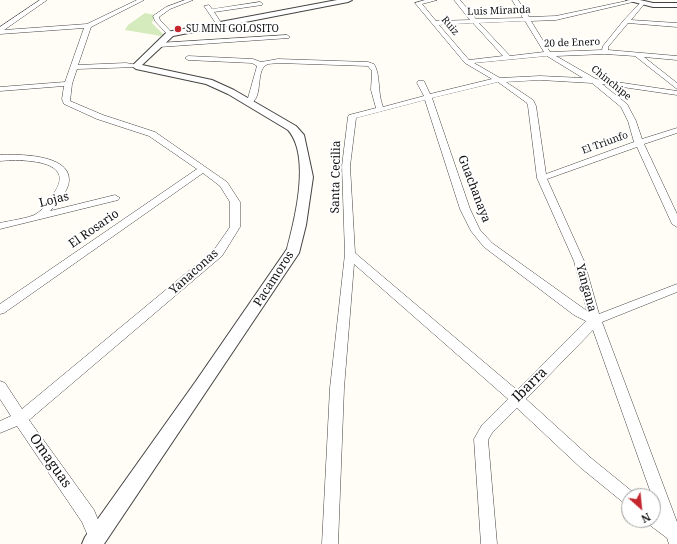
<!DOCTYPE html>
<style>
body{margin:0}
#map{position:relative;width:677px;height:544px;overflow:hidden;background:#fffdf5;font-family:"Noto Serif",serif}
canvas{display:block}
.north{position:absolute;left:621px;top:488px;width:40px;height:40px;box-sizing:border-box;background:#fff;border:1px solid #a0a0a0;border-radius:50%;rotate:153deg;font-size:11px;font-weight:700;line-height:16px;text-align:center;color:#111}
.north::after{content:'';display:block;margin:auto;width:14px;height:18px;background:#c4262e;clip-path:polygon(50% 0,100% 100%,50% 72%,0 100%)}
</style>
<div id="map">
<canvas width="677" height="544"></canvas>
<div class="north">N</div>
</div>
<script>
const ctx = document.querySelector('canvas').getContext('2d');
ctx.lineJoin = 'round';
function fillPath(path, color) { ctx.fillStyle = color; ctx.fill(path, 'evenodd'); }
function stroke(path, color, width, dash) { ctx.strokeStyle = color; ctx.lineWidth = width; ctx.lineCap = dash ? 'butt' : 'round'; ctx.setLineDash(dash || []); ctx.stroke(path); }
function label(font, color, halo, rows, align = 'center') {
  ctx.font = font + ' "Noto Serif",serif'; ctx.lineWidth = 4; ctx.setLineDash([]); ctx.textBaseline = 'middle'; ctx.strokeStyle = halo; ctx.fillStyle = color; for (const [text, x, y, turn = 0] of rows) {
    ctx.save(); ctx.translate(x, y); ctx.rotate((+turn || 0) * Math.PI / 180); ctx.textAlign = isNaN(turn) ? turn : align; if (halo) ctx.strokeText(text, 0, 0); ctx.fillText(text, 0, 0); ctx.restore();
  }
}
fillPath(new Path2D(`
 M 145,13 L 155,15 L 152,23 L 164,35 L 161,36 L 125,30 L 128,25 Z`), '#d5ebbd');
const minor = new Path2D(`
 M 40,0 L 47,0 L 4,30 L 87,24 L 137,0 L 144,0 L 91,27 L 78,65 L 126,63 L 138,65 L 138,67 L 77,69 L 72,84 L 70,101 L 103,115 L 155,132 L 227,182 L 240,202 L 240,227 L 222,256 L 29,420 L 94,510 L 105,537 L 103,543 L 100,544 L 91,543 L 82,522 L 17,426 L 0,433 L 0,421 L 11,416 L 0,399 L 0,381 L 5,383 L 22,409 L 214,250 L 230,227 L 230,202 L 220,186 L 203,173 L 4,313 L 0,314 L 0,304 L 197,169 L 149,136 L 97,119 L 64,104 L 62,99 L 64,86 L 0,91 L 0,87 L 65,82 L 84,28 L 0,34 L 0,27 Z
 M 185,0 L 193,0 L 170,9 L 159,17 L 160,20 L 173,34 L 168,35 L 155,21 L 153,16 L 166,7 Z
 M 425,0 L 437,0 L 422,4 L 436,21 L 470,20 L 454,0 L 460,0 L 476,19 L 523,18 L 512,0 L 518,0 L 529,17 L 556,16 L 631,0 L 637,1 L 556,20 L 531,21 L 550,52 L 602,50 L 603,46 L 624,20 L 642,1 L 645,3 L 631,20 L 677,23 L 677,27 L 628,23 L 608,47 L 608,50 L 677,56 L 677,60 L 644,57 L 677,83 L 677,89 L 635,56 L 605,54 L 556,56 L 596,79 L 677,91 L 677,95 L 602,84 L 627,104 L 636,121 L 642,139 L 677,128 L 677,133 L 644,144 L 677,214 L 677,227 L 672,224 L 637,147 L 547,179 L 584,261 L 599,314 L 677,284 L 677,292 L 602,322 L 677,522 L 677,544 L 669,544 L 667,538 L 647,523 L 646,520 L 653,520 L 653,509 L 657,511 L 653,496 L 652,496 L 593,330 L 526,399 L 591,458 L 634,493 L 636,496 L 629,496 L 629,506 L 624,503 L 581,468 L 517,408 L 492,433 L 488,440 L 497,544 L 481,544 L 474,439 L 482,425 L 508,399 L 354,264 L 344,388 L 338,544 L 322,544 L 330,388 L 345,254 L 342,166 L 348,117 L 349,115 L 376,108 L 371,90 L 372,71 L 368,66 L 278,63 C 274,64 269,63 266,65 C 255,72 264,100 249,104 L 245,102 L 248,98 L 257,66 L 252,63 L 188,60 L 185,58 L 188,56 L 253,59 L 261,62 L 278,59 L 368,62 L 374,64 C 381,75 377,92 383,107 L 424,96 L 417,83 L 418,81 L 424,81 L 430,94 L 492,79 L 465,63 L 415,3 ZM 525,21 L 544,52 L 510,56 L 479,23 ZM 473,23 L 503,56 L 469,60 L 439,25 ZM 547,56 L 583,78 L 540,76 L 500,78 L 474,63 ZM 540,80 L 592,83 L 621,107 L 628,121 L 634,142 L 546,174 L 536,106 L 533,100 L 506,82 ZM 498,82 L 527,103 L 528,106 L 537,178 L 574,261 L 587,311 L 492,243 L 480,230 L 470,209 L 432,98 ZM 425,100 L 460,209 L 471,231 L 484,247 L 574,315 L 586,321 L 517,390 L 355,253 L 350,166 L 356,118 Z
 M 260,2 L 262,3 L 262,5 L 214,12 L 222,24 L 219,26 L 217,25 L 204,6 L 209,5 L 212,9 Z
 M 287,35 L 290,37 L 289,38 L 159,47 L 156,45 L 159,43 Z
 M 0,155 C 17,154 70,154 69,180 C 69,191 57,203 50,211 L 115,195 L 120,198 L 118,200 L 0,229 L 0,223 C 8,221 30,218 36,214 C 43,210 50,199 54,193 C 78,159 20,159 0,161 Z`);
const tertiary = new Path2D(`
 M 337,0 L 352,0 L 348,2 L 173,36 L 142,65 L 212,80 L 234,90 L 296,126 L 304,135 L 313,177 L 306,225 L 299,253 L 104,544 L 82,544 L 85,537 L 196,381 L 287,249 C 295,219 311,156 288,130 L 228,94 L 206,84 L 136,69 L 132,66 L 167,32 Z
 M 626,0 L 640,0 L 653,3 L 677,3 L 677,7 L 653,7 Z`);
stroke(minor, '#444', 1);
stroke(tertiary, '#444', 2);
fillPath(minor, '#fff');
fillPath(tertiary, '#fff');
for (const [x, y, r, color] of [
 [178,29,4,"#c4262e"]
]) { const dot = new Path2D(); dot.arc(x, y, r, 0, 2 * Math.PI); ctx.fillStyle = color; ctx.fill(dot); stroke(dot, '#fff', 1.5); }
label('10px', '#111', '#fff', [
 ["Luis Miranda",499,11,-2],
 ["Ruiz",450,26,50],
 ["20 de Enero",572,43,-2],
 ["Chinchipe",611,83,39],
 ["El Triunfo",605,143,-20]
]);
label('10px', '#111', '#fff', [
 ["SU MINI GOLOSITO",186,29]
], 'left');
label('12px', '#111', '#fff', [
 ["Santa Cecilia",336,177,-89],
 ["Guachanaya",474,189,69],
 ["Lojas",54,200,-14],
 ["El Rosario",94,229,-35],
 ["Yanaconas",194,272,-42],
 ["Pacamoros",274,279,-57],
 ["Yangana",586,288,75]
]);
label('14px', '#111', '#fff', [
 ["Ibarra",530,385,-45],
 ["Omaguas",50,461,55]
]);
</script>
